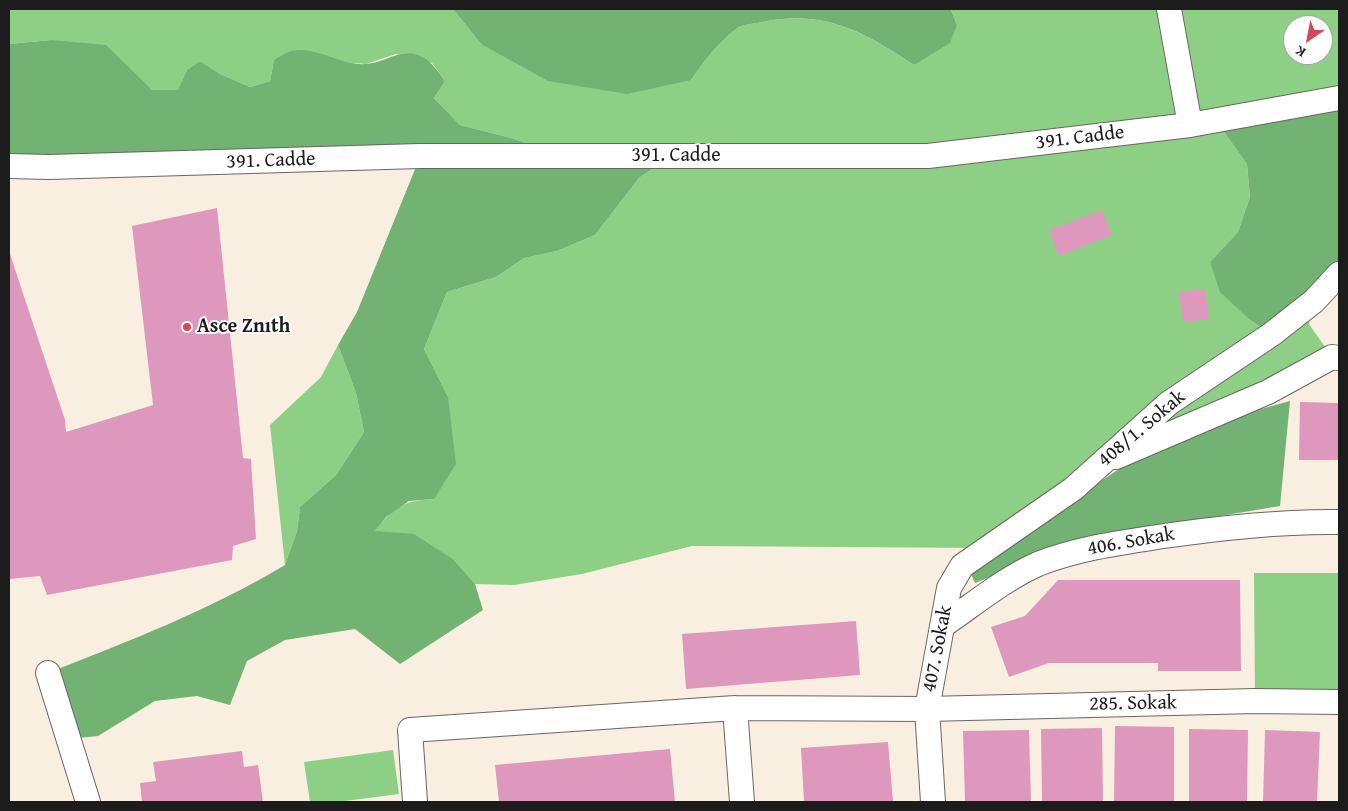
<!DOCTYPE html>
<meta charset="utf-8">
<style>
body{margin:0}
#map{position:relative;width:1348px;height:811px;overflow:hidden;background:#f9efe1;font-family:"Gentium Book Plus",serif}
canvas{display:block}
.frame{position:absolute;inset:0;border:10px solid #1c1c1c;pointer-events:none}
.north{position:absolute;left:1283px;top:15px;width:50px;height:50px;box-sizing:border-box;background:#fff;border:1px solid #a4a4a4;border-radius:50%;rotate:213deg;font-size:14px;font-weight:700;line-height:20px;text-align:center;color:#1c1c1c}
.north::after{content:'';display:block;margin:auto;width:18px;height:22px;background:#d1495b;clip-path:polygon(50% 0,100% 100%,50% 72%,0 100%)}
</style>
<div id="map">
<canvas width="1348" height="811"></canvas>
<div class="frame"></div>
<div class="north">K</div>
</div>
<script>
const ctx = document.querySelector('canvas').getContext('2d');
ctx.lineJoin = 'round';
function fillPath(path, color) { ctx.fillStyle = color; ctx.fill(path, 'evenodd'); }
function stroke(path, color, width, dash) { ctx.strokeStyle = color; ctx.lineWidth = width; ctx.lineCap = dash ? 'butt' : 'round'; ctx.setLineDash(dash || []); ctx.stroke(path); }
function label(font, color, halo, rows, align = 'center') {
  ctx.font = font + ' "Gentium Book Plus",serif'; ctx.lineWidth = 4; ctx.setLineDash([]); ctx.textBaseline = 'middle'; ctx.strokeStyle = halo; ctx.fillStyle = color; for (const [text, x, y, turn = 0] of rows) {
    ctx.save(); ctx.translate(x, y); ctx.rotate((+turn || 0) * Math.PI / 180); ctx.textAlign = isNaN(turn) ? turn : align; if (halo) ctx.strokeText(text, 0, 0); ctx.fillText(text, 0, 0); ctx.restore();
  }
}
fillPath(new Path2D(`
 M 9,9 L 453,9 L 481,44 L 691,80 C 704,61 718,43 736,29 C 742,24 754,24 762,22 C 823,9 864,32 914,65 L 957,25 L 951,10 L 1339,9 L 1339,98 L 1216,121 L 1247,164 L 1250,197 L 1238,232 L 1210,262 L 1314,301 L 1309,324 L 1332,357 L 1153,443 L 985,548 L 692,546 L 582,574 L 514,585 L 475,584 L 454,560 L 375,531 C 394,506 403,501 434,499 L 448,397 L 424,349 L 447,292 L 496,277 L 524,258 L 557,251 L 595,235 L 639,178 L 670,157 L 567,156 L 511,138 L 460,125 L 434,98 L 445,81 L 432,63 L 396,54 L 366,64 L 341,62 L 314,52 L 274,60 L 270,81 L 250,87 L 220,74 L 200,61 L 187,70 L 178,91 L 152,90 L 131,72 L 51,40 L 9,44 ZM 1293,25 L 1323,25 L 1323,55 L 1293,55 Z
 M 338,345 L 356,393 L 364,432 L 336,475 L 300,507 L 297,531 L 285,565 L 270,425 L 321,377 Z
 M 1254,573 L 1339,573 L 1339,702 L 1255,701 Z
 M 393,750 L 399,794 L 337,802 L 310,802 L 304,762 Z`), '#8ecf86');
fillPath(new Path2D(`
 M 453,9 L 939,9 L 951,10 L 957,25 L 950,43 L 914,65 C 864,32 824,9 762,22 C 754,24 742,24 736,29 C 718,43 704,61 691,80 L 627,94 L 548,81 L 481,44 Z
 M 51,40 L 106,45 L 152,90 L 178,90 L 187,70 L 200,61 L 220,74 L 250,87 L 270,81 L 274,60 C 279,57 285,53 291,51 C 316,45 340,66 366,64 C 383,63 396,51 414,54 C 429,57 437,70 445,81 L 434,98 L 460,125 L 511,138 L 567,156 L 671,156 L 639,178 L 595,235 L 557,251 L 524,258 L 496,277 L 447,292 L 424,349 L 448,397 L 456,464 L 434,499 L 409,501 L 386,517 L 375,531 L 414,534 L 454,560 L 475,584 L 483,610 L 400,664 L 355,629 L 285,640 L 247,661 L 230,705 L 197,696 L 155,701 L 98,736 L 69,739 L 48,673 C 129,641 210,610 285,565 L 297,531 L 300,507 L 336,475 L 364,432 L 356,393 L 338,345 L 357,312 L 420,157 L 9,166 L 9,44 Z
 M 1339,98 L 1339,274 L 1272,334 L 1248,318 L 1220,292 L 1210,262 L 1238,232 L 1250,197 L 1247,164 L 1216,121 Z
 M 1290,401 L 1280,506 L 1196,520 L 1071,545 L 975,583 L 969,570 L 1122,467 L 1168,444 L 1254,411 Z`), '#72b273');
fillPath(new Path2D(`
 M 217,208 L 243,458 L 251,459 L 256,539 L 233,546 L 232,560 L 47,595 L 40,576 L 10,579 L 9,251 L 65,420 L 66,432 L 153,405 L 132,226 Z
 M 1102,210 L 1112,235 L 1059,256 L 1049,230 Z
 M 1205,289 L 1209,319 L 1183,322 L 1179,292 Z
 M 1300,402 L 1339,403 L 1339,460 L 1299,460 Z
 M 1058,580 L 1240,580 L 1241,671 L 1158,671 L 1158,663 L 1049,663 L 1009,677 L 991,627 L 1025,616 Z
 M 856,621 L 860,675 L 686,689 L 682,634 Z
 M 1115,726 L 1174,727 L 1174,802 L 1114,802 Z
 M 1102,728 L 1103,802 L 1042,802 L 1041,729 Z
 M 1189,729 L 1248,730 L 1247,802 L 1189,802 Z
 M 1029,730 L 1031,802 L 965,802 L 963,731 Z
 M 1265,730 L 1320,732 L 1317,802 L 1263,802 Z
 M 888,742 L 893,801 L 804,802 L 801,748 Z
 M 670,749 L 675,802 L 499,802 L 495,765 Z
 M 242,751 L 244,767 L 258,765 L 263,802 L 142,802 L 140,783 L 156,781 L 153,762 Z`), '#de98be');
const street = new Path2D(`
 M 1169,9 L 1190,125
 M 9,166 L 49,167 L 420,156 L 928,156 L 1190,125 L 1339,98
 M 1116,457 L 1268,392 L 1332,357 L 1339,358
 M 942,626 C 973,605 1004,579 1038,564 C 1076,549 1117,543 1157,537 C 1218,528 1278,521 1339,522
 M 48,673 L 88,802
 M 415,802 L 410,730 L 735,708
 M 742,802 L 735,708 L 927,709 L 1255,701 L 1339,702
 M 933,802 L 927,709 L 949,588 L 962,566 L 1073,489 L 1169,403 L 1272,334 L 1314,301 L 1339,274`);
stroke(street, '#696661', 26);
stroke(street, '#fff', 24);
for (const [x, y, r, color] of [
 [187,327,5,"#d1495b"]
]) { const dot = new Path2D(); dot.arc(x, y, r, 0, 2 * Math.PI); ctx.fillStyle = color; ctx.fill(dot); stroke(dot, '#fff', 2); }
label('20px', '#1c1c1c', '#fff', [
 ["391. Cadde",1080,138,-7],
 ["391. Cadde",676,156],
 ["391. Cadde",271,161,-2],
 ["408/1. Sokak",1142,429,-40],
 ["406. Sokak",1131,542,-10],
 ["407. Sokak",938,649,-79],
 ["285. Sokak",1133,704,-1]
]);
label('bold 20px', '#1c1c1c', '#fff', [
 ["Asce Znıth",197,327]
], 'left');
</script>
